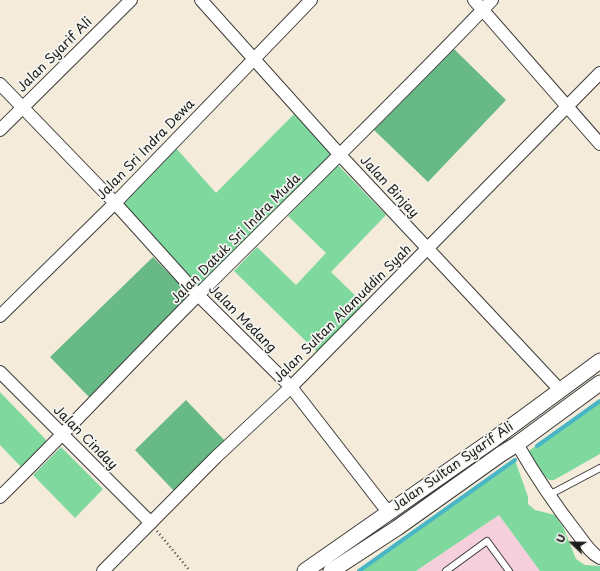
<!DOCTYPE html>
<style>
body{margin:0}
#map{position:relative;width:600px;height:571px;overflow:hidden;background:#f4ebdb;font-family:"Playpen Sans",sans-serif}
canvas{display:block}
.north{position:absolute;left:552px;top:523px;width:40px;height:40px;-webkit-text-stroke:3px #f6f6f2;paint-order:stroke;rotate:292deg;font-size:11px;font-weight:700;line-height:16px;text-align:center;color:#1c1c1c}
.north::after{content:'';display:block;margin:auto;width:14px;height:18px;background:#1c1c1c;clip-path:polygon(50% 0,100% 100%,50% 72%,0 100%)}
</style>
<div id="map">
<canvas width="600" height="571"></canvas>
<div class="north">U</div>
</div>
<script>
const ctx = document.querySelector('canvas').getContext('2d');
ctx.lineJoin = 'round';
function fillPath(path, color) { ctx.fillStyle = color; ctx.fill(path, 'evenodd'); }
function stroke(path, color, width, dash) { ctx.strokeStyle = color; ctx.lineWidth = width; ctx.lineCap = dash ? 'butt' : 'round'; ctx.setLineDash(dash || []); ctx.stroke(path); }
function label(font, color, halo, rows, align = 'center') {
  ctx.font = font + ' "Playpen Sans",sans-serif'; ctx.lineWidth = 3.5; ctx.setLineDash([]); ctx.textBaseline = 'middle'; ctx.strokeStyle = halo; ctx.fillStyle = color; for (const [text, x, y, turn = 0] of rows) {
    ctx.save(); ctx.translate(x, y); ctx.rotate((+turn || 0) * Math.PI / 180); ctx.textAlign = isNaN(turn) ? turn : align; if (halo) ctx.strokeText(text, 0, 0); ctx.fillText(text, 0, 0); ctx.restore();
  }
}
fillPath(new Path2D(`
 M 499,515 L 540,571 L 416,571 Z`), '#f5cfdc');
fillPath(new Path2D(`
 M 294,114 L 332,155 L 198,288 L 122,203 L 176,148 L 216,193 Z
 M 338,165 L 386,215 L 331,272 L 364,304 L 317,352 L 234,271 L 257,247 L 296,285 L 326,253 L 288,216 Z
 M 0,392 L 49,443 L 23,469 L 0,445 Z
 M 600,401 L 600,454 L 554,480 L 549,480 L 538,469 L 527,452 Z
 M 61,447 L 103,489 L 75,518 L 33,475 Z
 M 515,460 L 528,497 L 528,504 L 535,510 L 555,515 L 563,527 L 576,559 L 585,565 L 600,566 L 600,571 L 540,571 L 499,515 L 416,571 L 358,571 Z`), '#7fd99f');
fillPath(new Path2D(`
 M 454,49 L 506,100 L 428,182 L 374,130 Z
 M 153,257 L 194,299 L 91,399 L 50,357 Z
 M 186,400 L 226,442 L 175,492 L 135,450 Z`), '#67b986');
stroke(new Path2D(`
 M 537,446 L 600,401
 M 359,571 L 515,460`), '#49b6c5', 4);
const service = new Path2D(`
 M 549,495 L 600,468
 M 446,571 L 487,541 L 509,571`);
const minor = new Path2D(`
 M 201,0 L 340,155 L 560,390
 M 474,0 L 600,144
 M 0,84 L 115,203 L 198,295 L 291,387 L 388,512
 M 0,130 L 131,0
 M 0,316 L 115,203 L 311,0
 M 0,372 L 151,523
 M 517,444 C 535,475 555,505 577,533 C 584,542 590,553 600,558
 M 0,497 C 68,430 132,361 199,294 C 297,196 397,100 492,0
 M 103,571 L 216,457 L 291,387 L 600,73`);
const tertiary = new Path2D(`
 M 305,571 L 494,439 L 600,361
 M 331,571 L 397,528 L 501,454 L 517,444 L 600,383`);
stroke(service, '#3c3b39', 8);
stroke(minor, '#3c3b39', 14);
stroke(tertiary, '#3c3b39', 17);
stroke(new Path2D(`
 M 157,531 L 190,571`), '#3c3b39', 2.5, [1, 3]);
stroke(service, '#fff', 6);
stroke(minor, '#fff', 12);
stroke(tertiary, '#fff', 15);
label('13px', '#1c1c1c', '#f6f6f2', [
 ["Jalan Syarif Ali",55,55,-45],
 ["Jalan Sri Indra Dewa",146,150,-46],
 ["Jalan Binjay",389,187,47],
 ["Jalan Datuk Sri Indra Muda",236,239,-45],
 ["Jalan Sultan Alamuddin Syah",343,314,-45],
 ["Jalan Medang",242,319,45],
 ["Jalan Cinday",85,438,45],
 ["Jalan Sultan Syarif Ali",453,467,-35]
]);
</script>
